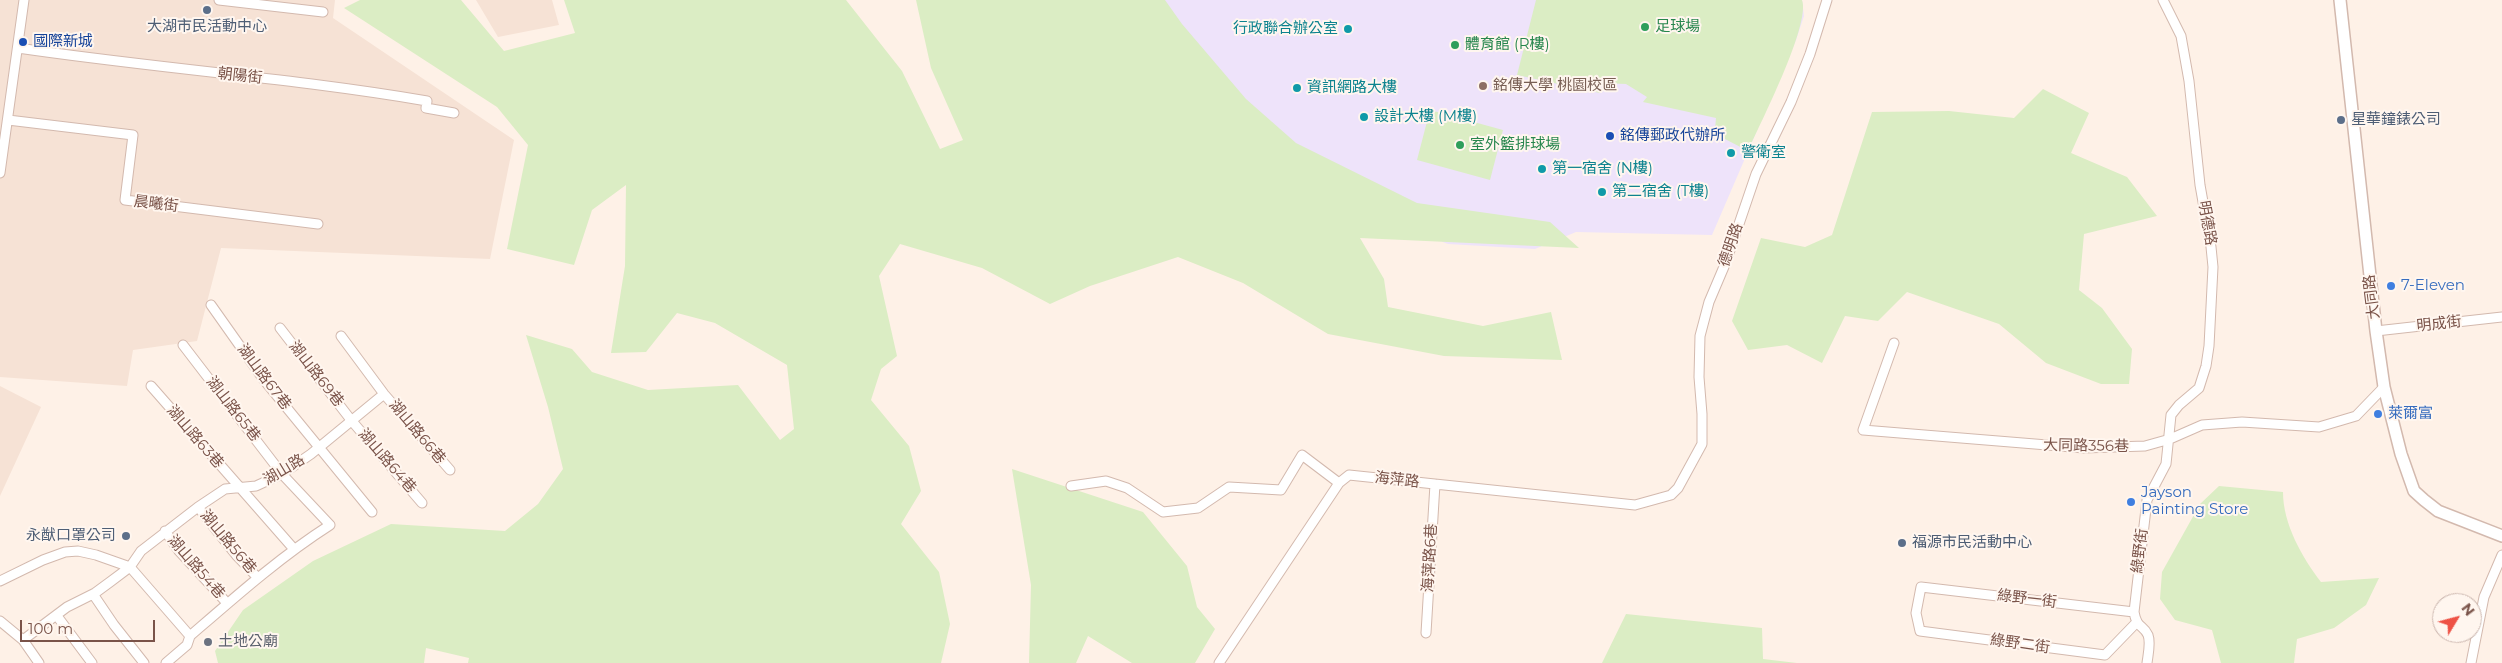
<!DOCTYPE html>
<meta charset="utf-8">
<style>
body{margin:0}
#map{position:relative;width:2502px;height:663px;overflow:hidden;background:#fef1e7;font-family:Montserrat,sans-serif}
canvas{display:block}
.north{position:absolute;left:2432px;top:593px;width:50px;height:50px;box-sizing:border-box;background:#fff6ef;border:1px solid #cab5ad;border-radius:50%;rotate:53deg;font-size:14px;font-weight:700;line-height:20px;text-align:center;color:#7a5349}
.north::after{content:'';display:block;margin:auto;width:18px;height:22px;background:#ee5245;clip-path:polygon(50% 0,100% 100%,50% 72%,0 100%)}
.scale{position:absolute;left:20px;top:620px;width:135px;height:22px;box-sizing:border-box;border:2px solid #7a5349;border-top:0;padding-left:6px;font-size:15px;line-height:18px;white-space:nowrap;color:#7a5349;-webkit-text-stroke:4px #fff6ef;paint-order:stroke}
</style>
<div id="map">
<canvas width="2502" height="663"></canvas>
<div class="north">N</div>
<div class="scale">100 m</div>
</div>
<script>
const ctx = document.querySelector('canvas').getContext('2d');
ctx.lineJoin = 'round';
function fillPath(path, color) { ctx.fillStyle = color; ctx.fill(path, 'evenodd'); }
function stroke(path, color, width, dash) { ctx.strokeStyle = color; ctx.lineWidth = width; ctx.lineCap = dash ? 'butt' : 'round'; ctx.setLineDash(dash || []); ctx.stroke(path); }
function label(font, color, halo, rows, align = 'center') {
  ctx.font = font + ' Montserrat,"Noto Sans TC",sans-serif'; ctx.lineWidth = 4; ctx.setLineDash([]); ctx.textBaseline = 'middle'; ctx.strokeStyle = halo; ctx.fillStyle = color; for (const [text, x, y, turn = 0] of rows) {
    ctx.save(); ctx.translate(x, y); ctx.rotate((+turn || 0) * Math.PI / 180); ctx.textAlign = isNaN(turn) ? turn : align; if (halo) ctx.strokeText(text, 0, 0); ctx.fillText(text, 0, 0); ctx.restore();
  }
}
fillPath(new Path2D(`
 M 0,0 L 335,0 L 333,18 L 514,140 L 490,259 L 221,248 L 197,341 L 133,350 L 127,386 L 0,377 Z
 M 476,0 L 552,0 L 559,25 L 498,37 Z
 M 0,386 L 41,407 L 0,496 Z`), '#f6e2d5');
fillPath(new Path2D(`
 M 1123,0 L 1802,0 L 1804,16 L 1796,40 L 1712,235 L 1576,232 L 1535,249 L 1448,244 L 1268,174 Z`), '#eee3fa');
fillPath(new Path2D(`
 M 360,0 L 461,0 L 504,51 L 575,33 L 564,0 L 846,0 L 902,71 L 940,149 L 963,140 L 931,68 L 916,0 L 1165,0 L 1182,24 L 1246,99 L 1296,143 L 1417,203 L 1550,222 L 1579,248 L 1360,238 L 1384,279 L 1388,307 L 1483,326 L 1551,312 L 1562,360 L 1444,356 L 1328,334 L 1243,283 L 1178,257 L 1090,286 L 1050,304 L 982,268 L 900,244 L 879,276 L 897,356 L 881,369 L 871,400 L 909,446 L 921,491 L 901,524 L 939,572 L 950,624 L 941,663 L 468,663 L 469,658 L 426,648 L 424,663 L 218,663 L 215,651 L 243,610 L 313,561 L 391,524 L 505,531 L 538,504 L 563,469 L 548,407 L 526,335 L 572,349 L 592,372 L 648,390 L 738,385 L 780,440 L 794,429 L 787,365 L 715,323 L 677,313 L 646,352 L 611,353 L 625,266 L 626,185 L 592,210 L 574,265 L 507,249 L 528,145 L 497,107 L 344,8 Z
 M 1536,0 L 1802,0 C 1811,24 1760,124 1748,151 L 1725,139 L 1715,129 L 1716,118 L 1643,102 L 1647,97 L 1626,84 L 1599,83 L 1600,93 L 1517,75 Z
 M 2043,89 L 2089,113 L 2071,153 L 2127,177 L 2157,216 L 2084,234 L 2079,290 L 2102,308 L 2132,349 L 2129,384 L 2101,384 L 2046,363 L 1999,324 L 1907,292 L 1878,321 L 1845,316 L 1822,363 L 1787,345 L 1748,350 L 1732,321 L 1761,238 L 1805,247 L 1832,235 L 1872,112 L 1949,111 L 2014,118 Z
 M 1430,110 L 1503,130 L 1490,180 L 1417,160 Z
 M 1012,469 L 1143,512 L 1187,566 L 1197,607 L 1215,629 L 1195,663 L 1132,663 L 1088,636 L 1076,663 L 1029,663 L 1031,585 Z
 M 2219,486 L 2283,492 C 2283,524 2302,557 2321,582 L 2379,578 L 2366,605 L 2334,628 L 2297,639 L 2294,663 L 2221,663 L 2212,630 L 2175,620 L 2160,599 L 2162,572 L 2200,504 Z
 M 1626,614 L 1762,628 L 1763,659 L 1797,663 L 1602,663 Z`), '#dbedc4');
const minor = new Path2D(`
 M 219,0 L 323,12
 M 18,48 C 154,68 292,78 427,101 L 426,108 L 454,113
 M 8,120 L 133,135 L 125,200 L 318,224
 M 0,173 L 24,0
 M 211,305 L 264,380 L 372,512
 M 280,328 L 351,420 L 422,503
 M 2376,331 L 2502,317
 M 341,336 L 384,394 L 450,470
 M 1894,343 L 1863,430 L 2084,448 L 2145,446 L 2170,439 L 2202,425 L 2242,422 L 2319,427 L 2356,416 L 2384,387
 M 151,386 L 293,548
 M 1071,486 L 1106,481 L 1127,488 L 1163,512 L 1198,508 L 1229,487 L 1281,490 L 1302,455 L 1339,483
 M 198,507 L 237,556 L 258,578
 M 165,531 L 179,551 L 227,603
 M 0,581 L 43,560 L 65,552 L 78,551 L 96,555 L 130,567 L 190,636
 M 93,594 L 114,625 L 144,663
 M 2134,612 L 1921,587 L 1916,613 L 1920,631 L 2105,655 L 2136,623
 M 57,616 L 92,663
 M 0,621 L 23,640 L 39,663
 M 1426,633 L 1435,484
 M 23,640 L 67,607 L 95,593 L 110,582 L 130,567 L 141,551 L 198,507 L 225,489 L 256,486 L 282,474 L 311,454 L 384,394
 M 166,663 L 187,645 L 190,636 C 235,597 280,557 330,525 L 282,474 L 183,345
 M 1219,663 L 1339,483 L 1349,475 L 1635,505 L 1671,495 L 1678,488 L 1702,444 L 1702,414 L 1699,377 L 1700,336 L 1709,302 L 1726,262 L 1756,174 L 1791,102 L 1810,54 L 1827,0
 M 2147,663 C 2148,655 2151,643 2148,635 C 2143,624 2137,629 2134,612 L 2147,500 L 2166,464 L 2171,415 L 2179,405 L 2199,388 L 2206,366 L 2209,346 L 2213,267 L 2211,247 L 2200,185 L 2189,81 L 2181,36 L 2163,0
 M 2471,663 L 2484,597 L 2502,555`);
const tertiary = new Path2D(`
 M 2340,0 L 2376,331 L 2384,387 L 2401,454 L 2414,491 L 2424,500 L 2438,511 L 2502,536`);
stroke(minor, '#d3b9ae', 11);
stroke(tertiary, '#d3b9ae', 14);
stroke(minor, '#fff', 9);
stroke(tertiary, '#fff', 11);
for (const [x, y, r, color] of [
 [207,10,5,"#5c6f8a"],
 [1645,27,5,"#2e9e5b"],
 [1348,29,5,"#0f9aa8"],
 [23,42,5,"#1a4fb4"],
 [1455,45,5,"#2e9e5b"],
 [1483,86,5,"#8d6e63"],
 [1297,88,5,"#0f9aa8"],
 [1364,117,5,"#0f9aa8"],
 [2341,120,5,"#5c6f8a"],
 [1610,136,5,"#1a4fb4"],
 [1460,145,5,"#2e9e5b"],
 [1731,153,5,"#0f9aa8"],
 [1542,169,5,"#0f9aa8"],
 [1602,192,5,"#0f9aa8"],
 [2391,286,5,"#3f7fe0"],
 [2378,414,5,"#3f7fe0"],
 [2131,502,5,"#3f7fe0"],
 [126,536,5,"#5c6f8a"],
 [1902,543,5,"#5c6f8a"],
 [208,642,5,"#6b7280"]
]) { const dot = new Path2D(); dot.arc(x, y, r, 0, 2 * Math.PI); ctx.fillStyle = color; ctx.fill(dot); stroke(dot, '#fff6ef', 2); }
label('15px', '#4e5e75', '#fff6ef', [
 ["大湖市民活動中心",207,27,"center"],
 ["星華鐘錶公司",2351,120],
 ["永猷口罩公司",116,536,"right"],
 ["福源市民活動中心",1912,543]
], 'left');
label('15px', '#27864d', '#fff6ef', [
 ["足球場",1655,27],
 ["體育館 (R樓)",1465,45],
 ["室外籃排球場",1470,145]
], 'left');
label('15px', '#0d838f', '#fff6ef', [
 ["行政聯合辦公室",1338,29,"right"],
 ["資訊網路大樓",1307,88],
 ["設計大樓 (M樓)",1374,117],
 ["警衛室",1741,153],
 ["第一宿舍 (N樓)",1552,169],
 ["第二宿舍 (T樓)",1612,192]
], 'left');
label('15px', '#164399', '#fff6ef', [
 ["國際新城",33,42],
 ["銘傳郵政代辦所",1620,136]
], 'left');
label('15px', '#7a5349', '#fff6ef', [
 ["朝陽街",240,76,6],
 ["晨曦街",156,204,7],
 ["明德路",2207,223,80],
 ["德明路",1731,245,-71],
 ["大同路",2372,297,-97],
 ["明成街",2439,324,-6],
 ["湖山路69巷",316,374,52],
 ["湖山路67巷",264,377,53],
 ["湖山路65巷",233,409,52],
 ["湖山路66巷",417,432,50],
 ["湖山路63巷",195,437,49],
 ["大同路356巷",2086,446,1],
 ["湖山路64巷",387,461,49],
 ["湖山路",284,470,-31],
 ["海萍路",1397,480,6],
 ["湖山路56巷",228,542,50],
 ["綠野街",2140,551,-83],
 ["海萍路6巷",1430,558,-87],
 ["湖山路54巷",196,567,49],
 ["綠野一街",2027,599,7],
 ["綠野二街",2020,644,8]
]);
label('15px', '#785e54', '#fff6ef', [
 ["銘傳大學 桃園校區",1493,86]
], 'left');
label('15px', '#366cbe', '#fff6ef', [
 ["7-Eleven",2401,286],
 ["萊爾富",2388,414],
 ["Jayson",2141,493],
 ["Painting Store",2141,510]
], 'left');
label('15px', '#5b616d', '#fff6ef', [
 ["土地公廟",218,642]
], 'left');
</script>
